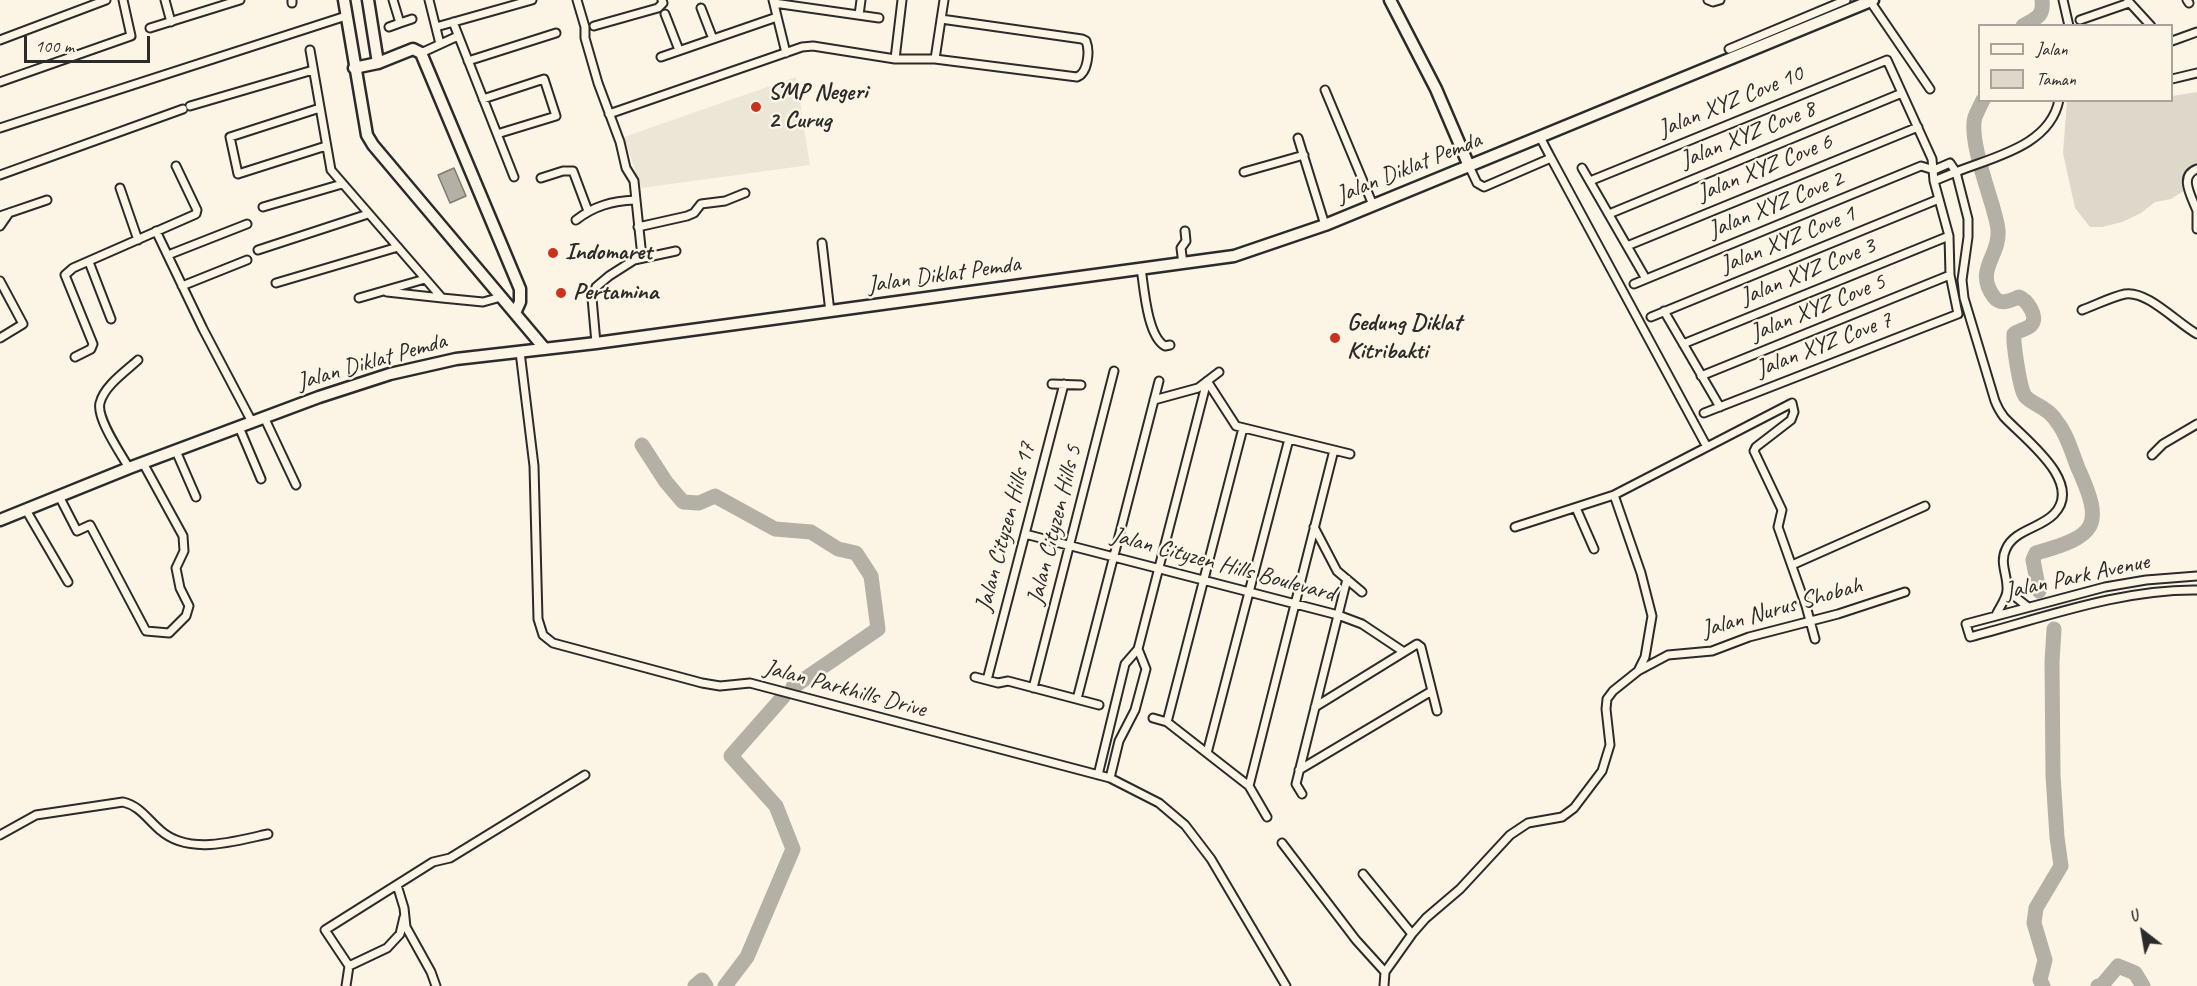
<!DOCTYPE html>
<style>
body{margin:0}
#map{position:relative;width:2197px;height:986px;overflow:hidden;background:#fcf5e5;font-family:Caveat,sans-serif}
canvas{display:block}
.legend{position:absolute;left:1978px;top:24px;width:195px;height:78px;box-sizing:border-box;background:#fcf5e5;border:2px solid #a8a49b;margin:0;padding:8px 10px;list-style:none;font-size:18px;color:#2b2b2b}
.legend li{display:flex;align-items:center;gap:12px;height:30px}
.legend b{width:30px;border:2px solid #a8a49b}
.north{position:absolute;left:2113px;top:902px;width:60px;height:60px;-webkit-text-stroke:4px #fcf5e5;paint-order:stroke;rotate:329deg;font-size:16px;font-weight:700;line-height:24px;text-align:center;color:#2b2b2b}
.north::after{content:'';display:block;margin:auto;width:21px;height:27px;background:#2b2b2b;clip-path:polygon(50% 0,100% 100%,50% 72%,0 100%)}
.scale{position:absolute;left:24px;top:36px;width:126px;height:27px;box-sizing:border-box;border:3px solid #2b2b2b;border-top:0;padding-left:8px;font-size:18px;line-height:21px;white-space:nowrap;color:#2b2b2b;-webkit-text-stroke:4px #fcf5e5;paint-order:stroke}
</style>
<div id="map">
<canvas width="2197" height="986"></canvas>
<ul class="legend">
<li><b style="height:8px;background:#fcf5e5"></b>Jalan</li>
<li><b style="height:16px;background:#ded8ca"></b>Taman</li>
</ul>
<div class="north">U</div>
<div class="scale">100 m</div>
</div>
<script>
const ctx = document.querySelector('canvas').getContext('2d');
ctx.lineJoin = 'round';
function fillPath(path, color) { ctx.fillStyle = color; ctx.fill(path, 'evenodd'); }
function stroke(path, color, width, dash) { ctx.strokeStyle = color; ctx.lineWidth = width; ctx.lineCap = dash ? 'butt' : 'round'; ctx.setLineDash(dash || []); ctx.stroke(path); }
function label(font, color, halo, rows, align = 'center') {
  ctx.font = font + ' Caveat,sans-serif'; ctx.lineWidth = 5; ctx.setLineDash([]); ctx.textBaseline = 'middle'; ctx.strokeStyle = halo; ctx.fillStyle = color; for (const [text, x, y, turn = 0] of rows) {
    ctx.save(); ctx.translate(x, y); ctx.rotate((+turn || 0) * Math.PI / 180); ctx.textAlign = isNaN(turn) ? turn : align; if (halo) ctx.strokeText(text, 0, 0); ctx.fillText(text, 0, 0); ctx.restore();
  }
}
fillPath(new Path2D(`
 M 796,77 L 810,165 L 641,188 L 624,137 Z`), '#ece6d7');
fillPath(new Path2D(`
 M 2197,92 L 2197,166 L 2188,168 C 2183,176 2182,181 2185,190 L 2171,199 L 2155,202 L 2141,213 L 2122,222 L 2102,227 L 2090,227 L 2075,208 L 2063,153 L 2067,101 L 2172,100 L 2172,96 Z`), '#ded8ca');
const water = new Path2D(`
 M 454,168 L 466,196 L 450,203 L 438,175 Z`);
fillPath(water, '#b4b0a5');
stroke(water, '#7d7b74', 1.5);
stroke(new Path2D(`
 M 2023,26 C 2036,18 2044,17 2042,0
 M 1983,100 C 1980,106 1977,112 1975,117 C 1969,137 1987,187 1993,208 C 1995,216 1998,224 1998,231 C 2000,256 1974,270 1994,297 C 2001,306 2011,300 2019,297 C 2027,300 2039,317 2031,325 C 2028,329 2019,330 2014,334 C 2013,344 2020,389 2025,396 C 2030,402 2039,405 2044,409 C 2049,412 2054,417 2057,422 C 2067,434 2072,453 2078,468 C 2105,527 2096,536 2036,553 L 2033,560 L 2039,591
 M 642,445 L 666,482 L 683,502 L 699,503 L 715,496 L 775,529 L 811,532 L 838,549 L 856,553 L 871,576 L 878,629 L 793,687
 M 695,986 L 702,980 L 706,986
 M 725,986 L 747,957 L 793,849 L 776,806 L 731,756 L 783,697
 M 2043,986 L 2040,980 L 2045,960 L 2034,923 L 2036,908 L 2061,866 L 2057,837 L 2053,775 L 2052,662 L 2054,629
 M 2098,986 L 2102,985 L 2118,966 L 2135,973 L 2143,986`), '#b4b0a5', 15);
const street = new Path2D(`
 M 165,0 L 171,22
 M 292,0 L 292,3
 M 429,0 L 440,44
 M 577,0 L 585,27 L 585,38 L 598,83 L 620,142 L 626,168 L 634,181 L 642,257
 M 773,0 L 786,53
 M 1708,0 L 1713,2 L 1720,0
 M 2063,0 L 2069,26
 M 2187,0 L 2189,3
 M 1870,1 L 1930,89
 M 2128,1 L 2151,26
 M 774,3 L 879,18
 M 701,8 L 713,39
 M 665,14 L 679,50
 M 859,15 L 861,0
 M 2080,20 L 2129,3
 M 453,22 L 514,177
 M 400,23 L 412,19
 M 594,26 L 658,8 L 663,3 L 662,0
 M 389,27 L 400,23 L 393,0
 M 436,27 L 532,0
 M 150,28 L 240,0
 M 0,40 L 106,0
 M 2172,41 L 2197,32
 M 1729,49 L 1846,0
 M 310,50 L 331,170 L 442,298 L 483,302 L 501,297
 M 421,53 L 458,36
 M 661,57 L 777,17
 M 895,59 L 902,0
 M 935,59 L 944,0
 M 468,61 L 556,33
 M 2172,79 L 2197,73
 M 0,82 L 131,36 L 123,0
 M 1325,90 L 1373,205
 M 483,99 L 544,79 L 556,116 L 497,134
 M 190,106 L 313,70
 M 320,108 L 230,137 L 238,174 L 326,146
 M 609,114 L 802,47 L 813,46 L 895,59 L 935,59 L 1077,77 C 1088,73 1090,51 1086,41 L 1082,39 L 941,19
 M 0,128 L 346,16
 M 1540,137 L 1551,158
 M 1298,138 L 1325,225
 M 1469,166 L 1477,183 L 1484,187 L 1551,158 L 1707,447
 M 1582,168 L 1646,279
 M 2197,169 C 2178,176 2192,197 2197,211
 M 1934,170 L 1950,163 L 1956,172 L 1934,181
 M 1244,172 L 1304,155
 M 0,175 L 183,109
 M 541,178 L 563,171 L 573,171 L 588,211
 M 1590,181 L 1887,60 L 1932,159 L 1934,181 L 1949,236 L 1950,275 L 1958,314 L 1704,413
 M 120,188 L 138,240
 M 263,207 L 342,184
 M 2197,213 L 2197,229
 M 1609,214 L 1902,93
 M 0,216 L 47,200
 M 576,220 C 594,206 612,201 635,200
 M 0,226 L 9,213
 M 638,227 L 687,216 L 694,213 L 701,204 L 725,201 L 745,193
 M 156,231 L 203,329 L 252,422
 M 822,243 L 830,312
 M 1627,246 L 1918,127
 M 258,250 L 368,214
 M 168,255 L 247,224
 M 89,262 L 111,319
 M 1183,264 L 1181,248 L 1186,241 L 1185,231
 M 1141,268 C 1144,287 1147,336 1165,346 L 1170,345
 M 0,281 L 23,324 L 0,338
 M 276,283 L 398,247
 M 1634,284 L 1921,166 L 1934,170
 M 182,286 L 247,260
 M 387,292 L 442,298
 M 359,298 L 425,279
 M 2082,310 C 2096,305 2111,297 2125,294 C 2147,290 2177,323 2197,334
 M 1664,311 L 1720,407
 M 1651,317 L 1939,199
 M 596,343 L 592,298 L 596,287 L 609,276 L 634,260 L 676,251
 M 1683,344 L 1949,236
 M 520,352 L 534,466 L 538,619 L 543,635 L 553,643 L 702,683 L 720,686 L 750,683 L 1110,778 L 1159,803 L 1185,825 L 1211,859 L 1286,986
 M 75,357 L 91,349 L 93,344 L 65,275 L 73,268 L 196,214 L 197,210 L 176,166
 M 1701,376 L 1950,275
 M 1207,381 L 1236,426 L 1350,454
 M 1052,384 L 1081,385
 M 1154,400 L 1198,388 L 1219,372
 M 264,417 L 296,485
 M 239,427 L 261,479
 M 176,451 L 196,497
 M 2152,455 L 2163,444 L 2197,424
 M 129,468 C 121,454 96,418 100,403 C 104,386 126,371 138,360
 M 59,496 L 77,531 L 90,525 L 146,631 L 169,633 L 186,616 L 189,606 L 180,588 L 176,568 L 184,551 L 183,536 L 143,463
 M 1576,508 L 1594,549
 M 26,510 L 68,582
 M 1314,527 L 1337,571 L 1362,592
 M 1515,527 L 1614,495 L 1792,403 L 1794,412 L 1791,420 L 1756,447 L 1754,451 L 1782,510 L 1778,527 L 1806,606 L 1815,639
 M 1025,534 L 1338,615 L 1362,624 L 1404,652
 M 1792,565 L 1925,506
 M 2197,576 L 2146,580 L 2105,587 L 1966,624 L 1970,637 C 2043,618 2120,589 2197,590
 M 2008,591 L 2028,607
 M 1996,615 C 1999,608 2007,598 2007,590 C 2008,575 1999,563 2006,549 C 2014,530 2041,528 2054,514 C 2085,482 2022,437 2004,417 C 2000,412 1997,406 1995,401 L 1964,298 L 1962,280 L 1968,237 L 1968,219 L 1956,172 C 1993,157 2050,146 2059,100
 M 1638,671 L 1668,655 L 1712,651 L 1749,637 L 1838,614 L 1905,592
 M 975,677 L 998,683 L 1008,681 L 1099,705
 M 987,680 L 1064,384
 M 1033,688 L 1114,371
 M 1077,699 L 1159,381
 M 1315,707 L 1417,644 L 1421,647 L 1437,711
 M 1153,718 L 1167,722 L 1249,786 L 1267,817
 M 1167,722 L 1243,428
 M 1207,753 L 1289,439
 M 1299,770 L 1430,692
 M 1098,775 L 1125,664 L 1138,649 L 1207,381
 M 1110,778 L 1119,741 L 1135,710 L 1146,669 L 1138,649
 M 1249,786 L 1334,450
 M 1302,794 L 1296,784 L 1347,579
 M 0,835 L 36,815 L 123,802 C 140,806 147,819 160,830 C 189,856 235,841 268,834
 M 1282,843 L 1356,940 L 1385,972
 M 1363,874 L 1412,934
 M 397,885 L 404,908 L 406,927 L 431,972 L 436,986
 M 349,966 L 387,948 L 400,934 L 404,917
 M 346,986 L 349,966 L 325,930 L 433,862 L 450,858 L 585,775
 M 1384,986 L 1385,972 L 1412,934 L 1426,918 L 1460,889 L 1510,835 L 1528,823 L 1562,817 L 1574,808 L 1602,771 L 1610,745 L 1606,709 L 1607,699 L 1613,691 L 1638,671 L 1645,657 L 1652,616 L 1641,573 L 1614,495`);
const secondary = new Path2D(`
 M 344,0 L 367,135 L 373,145 L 545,349
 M 368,0 L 378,63
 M 1390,0 L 1436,89 L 1469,166
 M 354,68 L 378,63 L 413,49 L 421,53 L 520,289 L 520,302 L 515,313
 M 0,520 L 129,468 L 319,397 L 390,374 L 456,359 L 596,343 L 1234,256 L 1325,225 L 1873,0`);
stroke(street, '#2b2b2b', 11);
stroke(secondary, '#2b2b2b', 15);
stroke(street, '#fcf5e5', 7);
stroke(secondary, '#fcf5e5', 10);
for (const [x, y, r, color] of [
 [756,107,6,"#c8321e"],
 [553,253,6,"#c8321e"],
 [561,293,6,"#c8321e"],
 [1335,338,6,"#c8321e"]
]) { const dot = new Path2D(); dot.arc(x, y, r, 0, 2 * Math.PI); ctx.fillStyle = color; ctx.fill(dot); stroke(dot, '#fcf5e5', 2); }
label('bold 24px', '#2b2b2b', '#fcf5e5', [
 ["SMP Negeri",768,93],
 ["2 Curug",768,121],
 ["Indomaret",565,253],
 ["Pertamina",573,293],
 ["Gedung Diklat",1347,324],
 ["Kitribakti",1347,352]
], 'left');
label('24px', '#2b2b2b', '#fcf5e5', [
 ["Jalan XYZ Cove 10",1731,102,-22],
 ["Jalan XYZ Cove 8",1748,135,-22],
 ["Jalan Diklat Pemda",1409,168,-22],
 ["Jalan XYZ Cove 6",1765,168,-22],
 ["Jalan XYZ Cove 2",1776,205,-22],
 ["Jalan XYZ Cove 1",1788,240,-22],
 ["Jalan XYZ Cove 3",1808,272,-22],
 ["Jalan Diklat Pemda",944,275,-8],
 ["Jalan XYZ Cove 5",1818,308,-22],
 ["Jalan XYZ Cove 7",1824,345,-21],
 ["Jalan Diklat Pemda",372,362,-16],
 ["Jalan Cityzen Hills 5",1055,525,-76],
 ["Jalan Cityzen Hills 17",1006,527,-75],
 ["Jalan Cityzen Hills Boulevard",1223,565,15],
 ["Jalan Park Avenue",2077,577,-12],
 ["Jalan Nurus Shobah",1782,608,-16],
 ["Jalan Parkhills Drive",845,689,15]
]);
</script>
